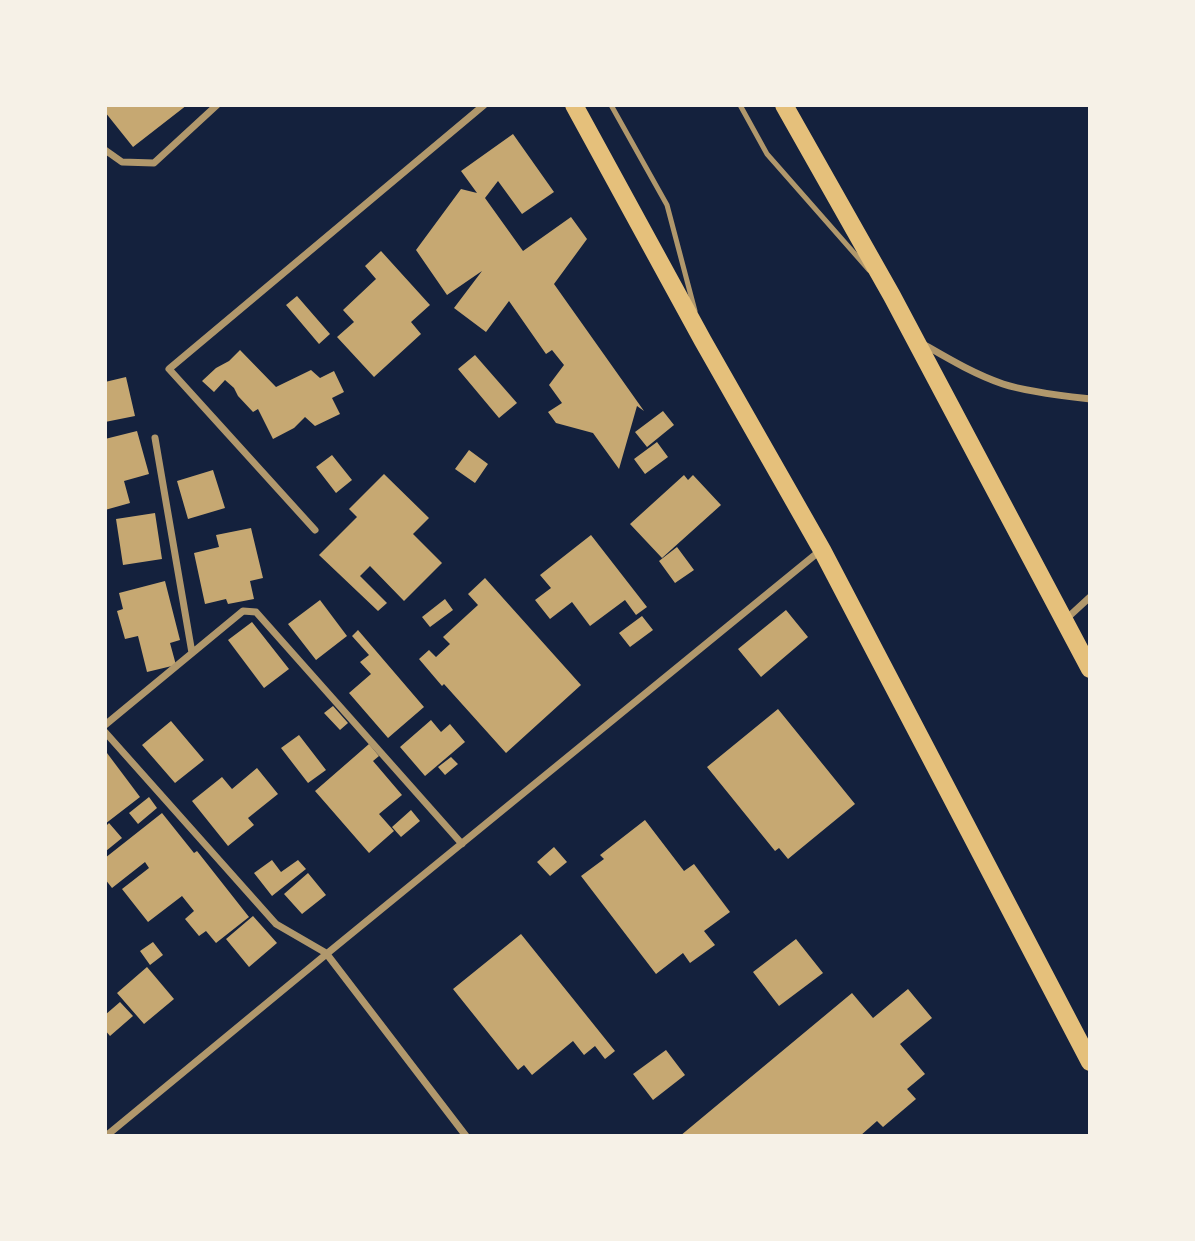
<!DOCTYPE html>
<style>
body{margin:0}
#map{position:relative;width:1195px;height:1241px;overflow:hidden;background:#14213d;font-family:Ubuntu,sans-serif}
canvas{display:block}
.frame{position:absolute;inset:0;border:107px solid #f6f1e7;pointer-events:none}
</style>
<div id="map">
<canvas width="1195" height="1241"></canvas>
<div class="frame"></div>
</div>
<script>
const ctx = document.querySelector('canvas').getContext('2d');
ctx.lineJoin = 'round';
function fillPath(path, color) { ctx.fillStyle = color; ctx.fill(path, 'evenodd'); }
function stroke(path, color, width, dash) { ctx.strokeStyle = color; ctx.lineWidth = width; ctx.lineCap = dash ? 'butt' : 'round'; ctx.setLineDash(dash || []); ctx.stroke(path); }
fillPath(new Path2D(`
 M 109,105 L 187,105 L 133,147 L 105,112 L 105,108 Z
 M 513,134 L 554,192 L 522,214 L 498,181 L 485,198 L 523,251 L 571,217 L 587,239 L 554,284 L 644,411 L 637,406 L 619,469 L 593,433 L 556,423 L 548,412 L 562,403 L 549,385 L 564,365 L 552,350 L 546,354 L 509,301 L 486,332 L 454,308 L 482,271 L 447,295 L 416,250 L 461,189 L 477,193 L 461,171 Z
 M 381,251 L 430,305 L 411,322 L 421,334 L 374,377 L 337,337 L 354,322 L 343,310 L 376,279 L 365,266 Z
 M 297,296 L 330,334 L 319,344 L 286,305 Z
 M 240,350 L 276,387 L 311,370 L 320,378 L 334,371 L 344,392 L 332,398 L 340,414 L 315,426 L 305,417 L 294,428 L 273,439 L 258,409 L 253,412 L 238,396 L 234,388 L 225,380 L 214,392 L 202,381 L 216,368 L 229,361 Z
 M 475,355 L 517,403 L 499,418 L 458,369 Z
 M 126,377 L 135,416 L 105,422 L 105,382 Z
 M 663,411 L 674,425 L 647,447 L 635,432 Z
 M 137,431 L 149,474 L 124,481 L 130,503 L 105,510 L 105,475 L 107,474 L 105,466 L 105,439 Z
 M 657,442 L 668,457 L 645,474 L 634,459 Z
 M 469,450 L 488,464 L 475,483 L 455,469 Z
 M 332,455 L 352,480 L 336,493 L 316,467 Z
 M 213,470 L 225,508 L 188,519 L 177,481 Z
 M 384,474 L 429,518 L 413,534 L 442,563 L 404,601 L 370,566 L 360,576 L 387,603 L 378,611 L 319,555 L 357,517 L 349,509 Z
 M 684,475 L 688,480 L 693,475 L 721,505 L 662,558 L 630,524 Z
 M 155,513 L 162,559 L 123,565 L 116,519 Z
 M 251,528 L 263,578 L 250,581 L 254,599 L 228,604 L 226,599 L 205,604 L 194,553 L 219,547 L 216,535 Z
 M 591,535 L 647,607 L 636,615 L 625,600 L 590,626 L 572,602 L 550,619 L 535,600 L 551,588 L 540,575 Z
 M 677,547 L 694,570 L 675,583 L 659,561 Z
 M 485,578 L 581,685 L 506,753 L 444,684 L 442,686 L 419,659 L 429,650 L 436,657 L 450,644 L 443,637 L 478,605 L 468,594 Z
 M 165,581 L 180,640 L 170,643 L 176,665 L 147,672 L 138,636 L 125,639 L 117,611 L 123,609 L 119,593 Z
 M 445,599 L 453,610 L 430,627 L 422,617 Z
 M 320,600 L 347,636 L 316,660 L 288,624 Z
 M 786,610 L 808,637 L 761,677 L 738,649 Z
 M 642,616 L 653,630 L 630,647 L 619,633 Z
 M 252,622 L 289,669 L 264,688 L 228,640 Z
 M 358,630 L 424,707 L 388,738 L 349,693 L 371,674 L 360,662 L 369,655 L 352,636 Z
 M 333,706 L 348,723 L 340,730 L 324,713 Z
 M 778,709 L 855,804 L 788,859 L 779,848 L 775,851 L 707,767 Z
 M 431,720 L 441,732 L 450,724 L 465,742 L 425,776 L 400,747 Z
 M 171,721 L 204,760 L 175,783 L 142,745 Z
 M 299,735 L 326,770 L 308,783 L 281,748 Z
 M 369,744 L 379,756 L 373,761 L 402,795 L 379,814 L 394,831 L 369,853 L 315,791 Z
 M 107,753 L 140,797 L 105,824 L 105,755 Z
 M 451,757 L 458,764 L 445,775 L 438,767 Z
 M 257,768 L 278,794 L 248,818 L 254,825 L 228,846 L 192,801 L 222,777 L 232,789 Z
 M 149,797 L 157,808 L 138,824 L 129,813 Z
 M 411,810 L 420,821 L 401,837 L 392,827 Z
 M 162,813 L 194,853 L 197,851 L 249,917 L 216,943 L 206,931 L 199,936 L 185,919 L 194,911 L 182,896 L 148,922 L 122,889 L 149,868 L 145,862 L 112,888 L 105,879 L 105,858 Z
 M 645,820 L 684,871 L 694,864 L 730,912 L 704,931 L 715,945 L 690,963 L 683,953 L 656,974 L 581,876 L 604,859 L 600,855 Z
 M 109,823 L 122,838 L 106,851 L 105,850 L 105,827 Z
 M 554,847 L 567,862 L 550,876 L 537,862 Z
 M 272,860 L 281,872 L 298,860 L 306,869 L 272,896 L 254,873 Z
 M 308,873 L 326,895 L 302,914 L 284,894 Z
 M 253,916 L 277,943 L 249,967 L 226,939 Z
 M 521,934 L 615,1051 L 605,1059 L 595,1046 L 584,1055 L 573,1041 L 532,1075 L 524,1065 L 518,1070 L 453,989 Z
 M 796,939 L 823,973 L 779,1006 L 753,972 Z
 M 153,942 L 163,955 L 150,965 L 140,951 Z
 M 147,967 L 174,999 L 144,1024 L 117,993 Z
 M 908,989 L 932,1018 L 900,1044 L 925,1074 L 907,1089 L 916,1099 L 883,1127 L 877,1121 L 860,1136 L 680,1136 L 852,993 L 873,1018 Z
 M 120,1002 L 133,1016 L 110,1036 L 105,1030 L 105,1015 Z
 M 666,1050 L 685,1075 L 653,1100 L 633,1074 Z`), '#c6a872');
stroke(new Path2D(`
 M 611,105 L 667,205 L 695,311
 M 740,105 L 767,154 L 869,270`), '#b1986c', 5);
stroke(new Path2D(`
 M 105,150 L 122,162 L 154,163 L 217,105
 M 923,344 C 949,359 974,374 1003,384 C 1027,392 1064,396 1090,399
 M 155,438 L 192,653
 M 315,530 L 169,369 L 484,105
 M 1065,620 L 1090,597
 M 105,725 L 243,611 L 256,612 L 462,844
 M 105,732 L 276,924 L 326,953 L 466,1136
 M 106,1136 C 343,939 583,745 821,550`), '#b1986c', 7);
stroke(new Path2D(`
 M 574,105 L 703,341 L 822,550 L 1090,1062
 M 784,105 L 892,296 L 1090,669`), '#e5c07b', 18);
</script>
